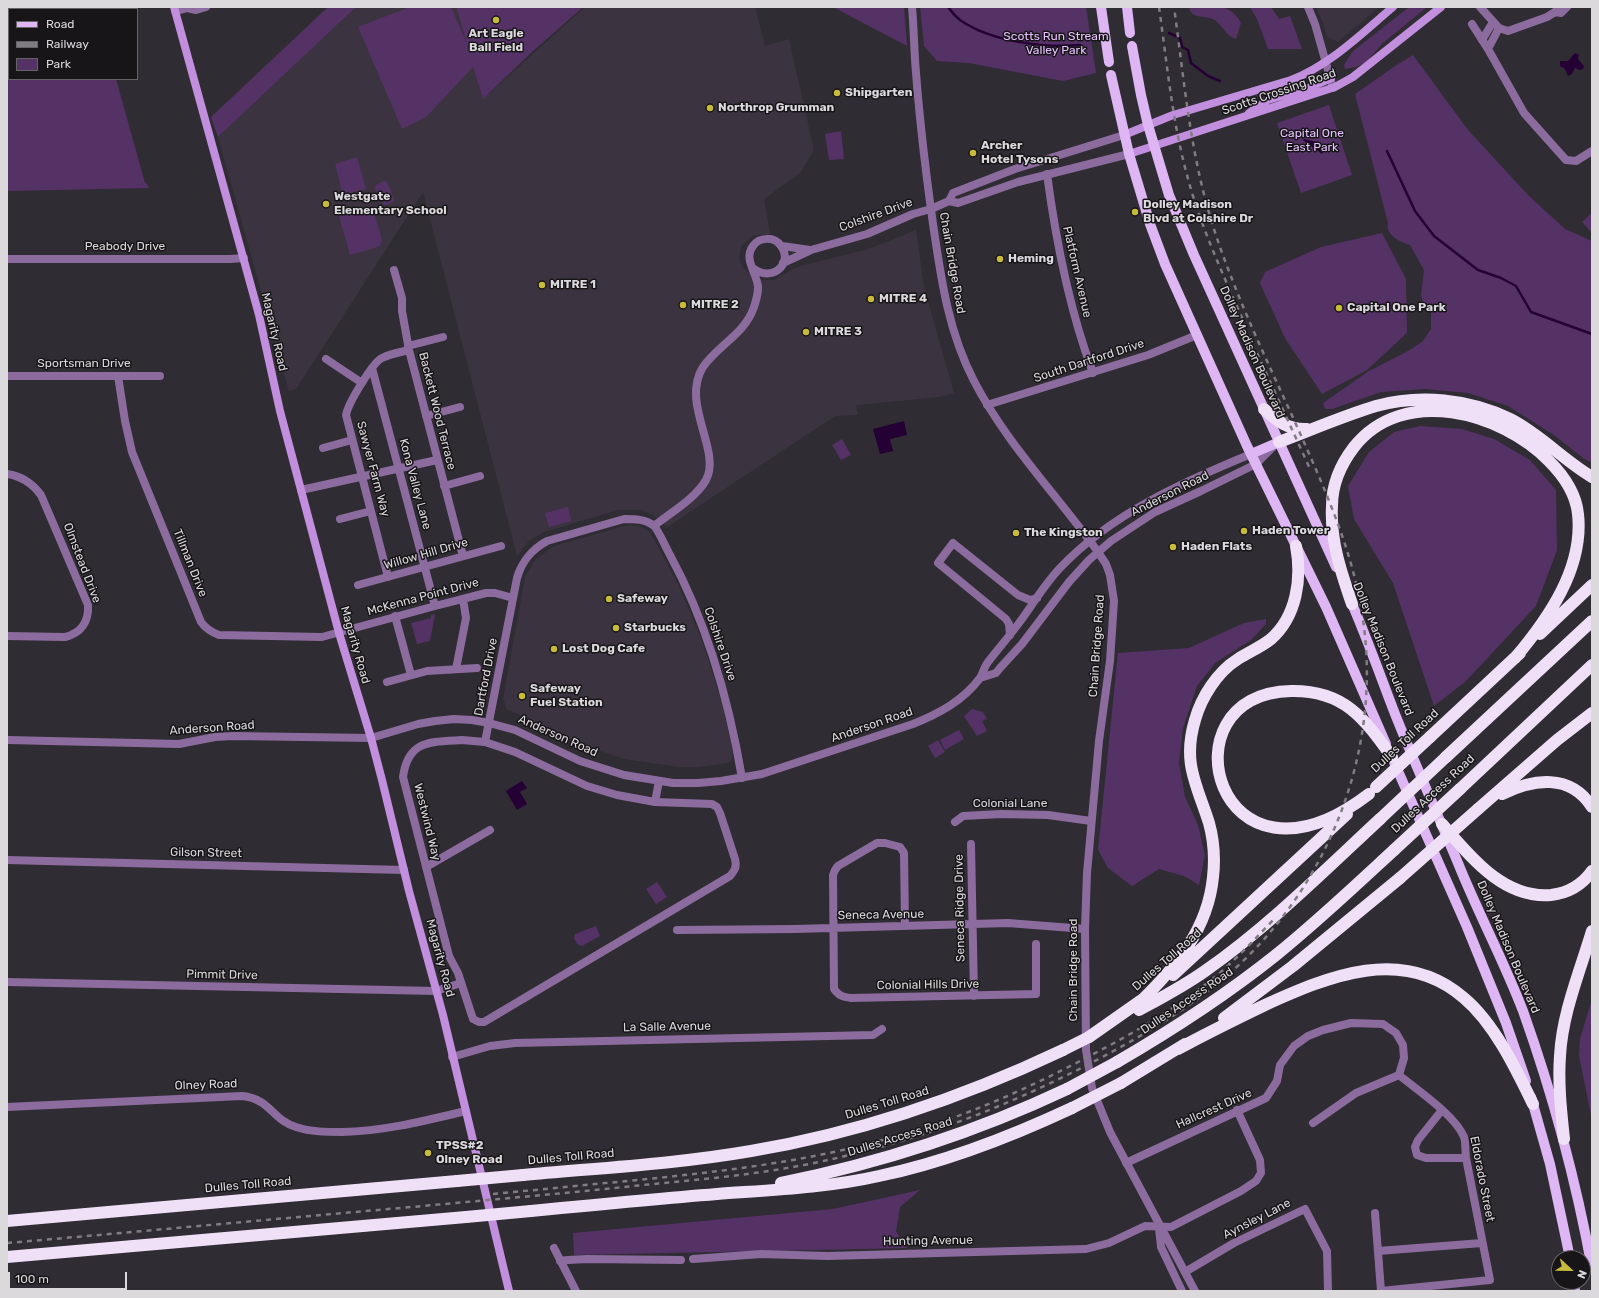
<!DOCTYPE html>
<style>
body{margin:0}
#map{position:relative;width:1599px;height:1298px;overflow:hidden;background:#302c33;font-family:Rubik,sans-serif}
canvas{display:block}
.frame{position:absolute;inset:0;border:8px solid #dcd9dd;pointer-events:none}
.legend{position:absolute;left:8px;top:8px;width:130px;height:72px;box-sizing:border-box;background:#171518;border:1px solid #666367;margin:0;padding:5px 7px;list-style:none;font-size:12px;color:#dcd9dd}
.legend li{display:flex;align-items:center;gap:8px;height:20px}
.legend b{width:20px;border:1px solid #666367}
.north{position:absolute;left:1551px;top:1250px;width:40px;height:40px;box-sizing:border-box;background:#171518;border:1px solid #666367;border-radius:50%;rotate:112deg;font-size:11px;font-weight:700;line-height:16px;text-align:center;color:#dcd9dd}
.north::after{content:'';display:block;margin:auto;width:14px;height:18px;background:#c8bb3b;clip-path:polygon(50% 0,100% 100%,50% 72%,0 100%)}
.scale{position:absolute;left:8px;top:1272px;width:119px;height:18px;box-sizing:border-box;border:2px solid #dcd9dd;border-top:0;padding-left:5px;font-size:12px;line-height:14px;white-space:nowrap;color:#dcd9dd;-webkit-text-stroke:3px #171518;paint-order:stroke}
</style>
<div id="map">
<canvas width="1599" height="1298"></canvas>
<div class="frame"></div>
<ul class="legend">
<li><b style="height:5px;background:#deb6f4"></b>Road</li>
<li><b style="height:5px;background:#807d82"></b>Railway</li>
<li><b style="height:11px;background:#543266"></b>Park</li>
</ul>
<div class="north">N</div>
<div class="scale">100 m</div>
</div>
<script>
const ctx = document.querySelector('canvas').getContext('2d');
ctx.lineJoin = 'round';
function fillPath(path, color) { ctx.fillStyle = color; ctx.fill(path, 'evenodd'); }
function stroke(path, color, width, dash) { ctx.strokeStyle = color; ctx.lineWidth = width; ctx.lineCap = dash ? 'butt' : 'round'; ctx.setLineDash(dash || []); ctx.stroke(path); }
function label(font, color, halo, rows, align = 'center') {
  ctx.font = font + ' Rubik,sans-serif'; ctx.lineWidth = 3; ctx.setLineDash([]); ctx.textBaseline = 'middle'; ctx.strokeStyle = halo; ctx.fillStyle = color; for (const [text, x, y, turn = 0] of rows) {
    ctx.save(); ctx.translate(x, y); ctx.rotate((+turn || 0) * Math.PI / 180); ctx.textAlign = isNaN(turn) ? turn : align; if (halo) ctx.strokeText(text, 0, 0); ctx.fillText(text, 0, 0); ctx.restore();
  }
}
fillPath(new Path2D(`
 M 356,7 L 456,7 L 483,99 L 585,7 L 755,7 L 765,46 L 789,39 L 814,150 L 800,173 L 764,199 L 770,234 L 753,236 L 741,246 L 739,259 L 742,267 L 754,277 L 763,280 L 774,280 L 797,267 L 869,249 L 916,230 L 924,287 L 954,393 L 939,397 L 856,405 L 858,415 L 835,416 L 667,527 L 655,516 L 642,510 L 618,510 L 544,532 L 529,541 L 517,556 L 423,192 L 296,389 L 289,391 L 218,137 Z
 M 1316,7 L 1379,7 L 1338,42 L 1327,37 L 1322,20 Z
 M 628,525 L 639,526 L 650,532 L 678,584 L 703,643 L 723,707 L 733,753 L 731,761 L 728,763 L 698,767 L 680,767 L 624,759 L 580,744 L 507,709 L 503,699 L 525,577 L 536,559 L 554,546 Z`), '#3b3440');
fillPath(new Path2D(`
 M 328,7 L 356,7 L 218,137 L 211,117 Z
 M 410,7 L 451,7 L 467,44 L 456,7 L 583,7 L 532,52 L 483,99 L 473,67 L 426,117 L 402,129 L 358,27 Z
 M 833,7 L 904,7 L 907,46 Z
 M 920,7 L 1086,7 L 1096,73 L 1063,81 L 969,63 L 937,61 L 924,46 Z
 M 1189,7 C 1210,7 1230,1 1241,23 L 1236,39 C 1225,35 1223,26 1215,20 C 1206,15 1191,20 1189,7 Z
 M 1250,7 L 1271,7 L 1279,19 L 1290,16 L 1302,49 L 1268,49 L 1257,19 Z
 M 1409,7 L 1427,7 L 1383,43 L 1366,62 L 1356,67 L 1345,69 L 1344,65 L 1352,52 Z
 M 9,48 L 9,79 L 116,79 L 145,183 L 147,184 L 149,188 L 7,191 L 7,49 Z
 M 1413,55 L 1468,130 L 1529,196 L 1565,229 L 1592,241 L 1592,463 L 1583,458 L 1554,435 L 1508,406 L 1468,393 L 1425,389 L 1381,392 L 1332,409 L 1325,409 L 1323,403 L 1369,371 L 1408,351 L 1423,341 L 1431,329 L 1431,307 L 1423,302 L 1421,295 L 1424,270 L 1410,245 C 1400,242 1385,235 1388,223 L 1355,94 L 1395,66 Z
 M 1329,105 L 1352,175 L 1301,193 L 1277,123 Z
 M 841,131 L 844,159 L 829,160 L 825,134 Z
 M 357,157 L 366,189 L 343,195 L 335,164 Z
 M 384,181 L 387,182 L 394,199 L 393,202 L 386,205 L 383,204 L 375,188 L 376,185 Z
 M 372,206 L 382,240 L 381,244 L 378,247 L 350,255 L 339,216 Z
 M 1592,213 L 1592,233 L 1582,222 Z
 M 1382,233 L 1406,279 L 1407,333 L 1367,370 L 1322,394 L 1285,338 L 1260,283 L 1265,272 L 1321,247 Z
 M 1420,426 L 1462,429 L 1494,439 L 1530,460 L 1556,490 L 1557,550 L 1536,606 L 1466,681 L 1434,706 L 1393,583 L 1354,519 L 1348,486 L 1369,452 L 1394,432 Z
 M 842,439 L 851,455 L 841,460 L 832,445 Z
 M 568,507 L 571,521 L 549,527 L 545,513 Z
 M 435,614 L 430,641 L 417,644 L 411,623 L 431,618 L 431,615 Z
 M 1266,619 L 1266,624 L 1251,640 L 1215,663 L 1197,686 L 1183,728 L 1179,763 L 1185,797 L 1198,825 L 1205,855 L 1199,885 L 1184,876 L 1159,869 L 1132,886 L 1108,868 L 1098,850 L 1118,653 L 1189,648 L 1244,623 Z
 M 972,709 L 983,712 L 987,719 L 982,721 L 987,731 L 977,736 L 964,716 Z
 M 959,730 L 964,739 L 945,750 L 940,740 Z
 M 938,740 L 945,752 L 935,758 L 928,746 Z
 M 657,882 L 667,897 L 656,904 L 646,889 Z
 M 596,926 L 600,936 L 582,946 L 577,944 L 574,938 L 575,934 Z
 M 1592,999 L 1592,1120 L 1579,1056 L 1580,1039 Z
 M 920,1190 L 900,1207 L 896,1231 L 907,1248 L 574,1255 L 573,1233 L 833,1209 Z`), '#543266');
fillPath(new Path2D(`
 M 1575,53 L 1579,55 L 1578,59 L 1584,66 L 1583,69 L 1580,70 L 1575,68 L 1572,74 L 1568,76 L 1565,69 L 1560,66 L 1560,61 L 1568,61 Z
 M 1304,139 L 1317,142 L 1325,146 L 1322,154 L 1303,140 Z
 M 904,421 L 907,435 L 890,439 L 893,451 L 880,454 L 873,429 Z
 M 522,781 L 527,788 L 520,792 L 527,804 L 517,810 L 506,791 Z`), '#250034');
stroke(new Path2D(`
 M 948,7 C 952,12 957,19 963,22 C 994,42 1045,48 1080,45
 M 1169,33 L 1180,38 L 1182,47 L 1188,50 L 1191,63 L 1208,76 L 1220,81
 M 1387,151 L 1415,211 L 1434,236 L 1478,270 L 1501,278 L 1516,286 L 1531,312 L 1592,334`), '#250034', 2.5);
stroke(new Path2D(`
 M 1308,7 L 1315,24 L 1333,88
 M 1480,7 L 1499,28 L 1508,31 L 1547,17 L 1555,12 L 1559,7
 M 175,11 L 187,8 L 196,10 L 206,7
 M 1555,12 L 1561,13 L 1567,7
 M 1472,24 L 1488,49 L 1524,113 L 1566,160 L 1576,161 L 1592,151
 M 1482,40 L 1493,22
 M 1488,49 L 1499,28
 M 1047,174 C 1056,242 1069,309 1093,373
 M 782,246 L 810,250
 M 7,259 L 230,259 L 244,258
 M 783,263 L 811,250 L 867,234 L 913,214 L 931,209
 M 394,270 L 402,298 L 402,311 L 409,350 L 463,556
 M 408,346 L 443,337
 M 326,359 L 362,383
 M 372,368 L 435,606
 M 7,376 L 160,376
 M 118,376 L 125,421 L 132,452 L 201,622 C 206,629 211,632 219,635 L 322,637 L 435,606 L 486,593 L 495,593 L 513,598
 M 987,405 L 1148,355 L 1197,335
 M 426,416 L 460,407
 M 323,448 L 352,440
 M 7,474 C 22,476 32,483 41,495 L 88,605 C 89,622 81,633 65,637 L 7,636
 M 444,486 L 480,476
 M 301,490 L 437,460
 M 340,519 L 371,511
 M 654,526 C 670,513 696,498 706,480 C 722,451 680,403 703,367 C 718,345 745,334 754,307 C 756,301 758,293 758,287 C 757,273 743,259 753,246 C 759,237 774,236 781,246 C 794,264 771,283 753,268
 M 388,577 L 346,415 C 348,404 372,363 382,358 C 390,354 401,352 409,350
 M 358,585 L 501,546
 M 395,616 L 411,675
 M 1010,635 L 1009,624 L 1006,619 L 938,563 L 953,543 L 1018,595 L 1030,600 L 1037,598
 M 456,669 L 466,618 L 463,599
 M 387,682 L 427,671 L 477,668
 M 462,740 L 485,742 L 515,752 L 587,786 L 617,795 L 655,802 L 712,804 L 717,807 L 720,813 L 735,859 C 737,867 735,870 730,876 L 484,1022 L 479,1022 L 473,1019 L 458,973 L 449,956 L 403,777 C 408,740 430,742 462,740 Z
 M 485,742 L 517,578 C 522,561 531,550 547,541 L 624,519 C 634,519 646,519 654,526 C 659,531 666,548 670,555 C 708,625 729,701 742,778
 M 655,802 L 659,781
 M 955,822 L 963,816 L 1001,814 L 1048,815 L 1091,821
 M 971,844 L 974,996
 M 7,860 L 404,870
 M 426,867 L 490,830
 M 905,926 L 904,853 L 900,847 L 885,843 L 877,843 L 838,866 L 835,870 L 833,875 L 834,989 C 839,996 843,997 851,998 L 1036,994 L 1036,944
 M 677,930 L 795,929 L 1008,923 L 1085,929
 M 7,982 L 436,991 L 461,983
 M 452,1057 L 490,1046 L 515,1043 L 873,1035 L 882,1029
 M 7,1107 L 242,1096 C 271,1099 272,1120 296,1127 C 311,1132 327,1132 342,1132 C 385,1131 424,1121 466,1111
 M 1442,1110 L 1418,1140 L 1415,1147 L 1417,1155 L 1426,1158 L 1466,1158
 M 1313,1123 L 1356,1093 L 1399,1075
 M 1126,1163 L 1266,1098 L 1277,1081 L 1280,1065 L 1294,1046 L 1308,1036 L 1323,1030 L 1351,1023 L 1383,1024 L 1396,1033 L 1403,1045 L 1404,1058 L 1399,1075
 M 1375,1213 L 1381,1291
 M 554,1248 L 576,1291
 M 1378,1251 L 1482,1243
 M 693,1259 L 761,1254 L 828,1256 L 1086,1249 L 1109,1243 L 1145,1226 L 1171,1227 L 1241,1191 L 1256,1181 L 1261,1173 L 1260,1160 L 1237,1110
 M 560,1261 L 568,1260 L 587,1259 L 681,1260
 M 1185,1272 L 1234,1243 L 1305,1209 L 1327,1251 L 1328,1291
 M 1381,1291 L 1490,1280 L 1466,1158 C 1465,1152 1466,1143 1464,1137 C 1455,1115 1417,1090 1399,1075`), '#8c6c9e', 8);
stroke(new Path2D(`
 M 912,7 C 914,29 914,51 916,73 C 920,124 926,174 933,224 C 941,278 948,331 974,381 C 1006,443 1057,495 1098,552 L 1106,564 L 1110,575 L 1114,601 L 1110,661 L 1099,741 L 1087,873 L 1085,929 L 1086,1050 L 1092,1088 L 1110,1132 L 1195,1291
 M 949,201 L 953,193 L 1015,169 L 1124,135
 M 931,209 L 949,201 L 958,203 L 1018,182 L 1129,154
 M 980,678 L 996,673 L 1000,668 L 1022,644 L 1069,582 L 1089,560 L 1111,541 L 1155,512 L 1201,491 L 1256,464 L 1275,445
 M 7,740 L 179,744 L 215,737 L 233,736 L 371,738 L 418,724 L 435,721 L 454,719 L 472,720 L 489,723 L 515,730 L 580,761 L 624,775 L 673,783 L 698,783 L 721,781 L 762,774 L 913,724 C 938,714 963,701 980,678 C 983,673 984,667 988,662 C 999,648 1011,634 1022,619 C 1034,602 1045,584 1060,568 C 1111,514 1183,482 1251,454
 M 1159,1228 L 1161,1247 L 1182,1291`), '#8c6c9e', 8);
stroke(new Path2D(`
 M 174,7 L 259,315 L 280,411 L 339,633 L 371,738 L 382,780 L 409,891 L 443,1015 L 509,1291
 M 1249,113 L 1268,100 L 1309,88 L 1331,78
 M 1124,135 L 1173,115 L 1291,80 C 1330,65 1361,34 1393,7
 M 1129,154 L 1335,87 L 1353,77 L 1441,7`), '#c28ede', 8);
stroke(new Path2D(`
 M 1101,7 L 1109,62
 M 1127,7 L 1130,33
 M 1132,46 L 1141,95 L 1148,125 L 1169,195 L 1194,255 L 1336,567
 M 1111,75 L 1129,154 L 1150,224 L 1165,264 L 1247,446 L 1326,607 L 1386,744
 M 1251,454 L 1279,442
 M 1349,597 C 1366,635 1380,675 1395,714 C 1415,764 1437,813 1458,863 C 1478,913 1504,961 1523,1011 C 1553,1095 1576,1181 1592,1268
 M 1394,762 L 1467,927 L 1506,1023 L 1526,1081
 M 1531,1097 L 1550,1164 L 1570,1258
 M 1574,1282 L 1575,1291`), '#deb6f4', 10);
stroke(new Path2D(`
 M 1264,409 C 1277,421 1288,430 1307,429
 M 1279,442 C 1311,430 1343,416 1376,406 C 1420,394 1469,399 1510,419 C 1540,434 1563,460 1592,477
 M 1352,604 C 1341,572 1330,540 1332,506 C 1332,485 1341,464 1354,447 C 1403,385 1501,412 1549,461 C 1563,475 1576,494 1578,514 C 1584,568 1548,619 1515,658
 M 1540,634 L 1592,585
 M 1430,737 L 1520,653
 M 1446,757 L 1592,621
 M 1460,789 L 1592,665
 M 1369,794 C 1216,911 1160,693 1291,691 C 1344,690 1364,718 1392,757
 M 1502,794 C 1533,779 1570,773 1592,807
 M 1478,809 L 1557,740 L 1592,713
 M 1442,824 C 1470,856 1503,899 1551,895 C 1568,893 1582,885 1592,871
 M 1173,975 L 1347,814
 M 1140,1002 C 1176,967 1208,929 1213,877 C 1215,859 1214,841 1209,823 C 1197,785 1182,763 1195,720 C 1201,698 1217,672 1238,659 C 1249,652 1261,647 1271,639 C 1297,616 1302,578 1296,546
 M 1139,1010 C 1161,998 1184,986 1205,971 C 1268,927 1324,871 1380,819
 M 1224,1018 L 1293,966 L 1400,878
 M 1089,1037 L 1146,997
 M 1178,1049 C 1207,1033 1236,1019 1265,1005 C 1329,976 1403,945 1464,998 C 1494,1023 1516,1069 1533,1104
 M 1117,1062 C 1172,1030 1226,995 1276,955 C 1317,922 1355,886 1394,850
 M 1121,1083 L 1185,1044
 M 1564,1139 C 1561,1111 1558,1083 1560,1056 C 1562,1014 1580,971 1592,931
 M 523,1175 C 599,1168 676,1164 751,1151 C 859,1133 964,1097 1063,1050
 M 781,1183 C 880,1163 976,1132 1067,1089
 M 531,1211 C 593,1205 655,1199 717,1194 C 771,1190 826,1188 879,1176 C 946,1162 1010,1137 1072,1108
 M 7,1221 L 457,1181
 M 7,1257 L 466,1217`), '#efe0f8', 12);
stroke(new Path2D(`
 M 1159,7 C 1167,63 1172,120 1187,175 C 1200,225 1222,272 1243,320
 M 1257,353 L 1311,471
 M 938,1123 C 994,1104 1047,1079 1099,1051 C 1141,1029 1184,1003 1221,972 C 1240,955 1257,937 1275,918
 M 493,1194 C 545,1189 596,1184 647,1179 C 736,1170 824,1159 910,1132
 M 7,1243 C 146,1231 285,1218 423,1206 C 497,1199 570,1193 643,1185 C 697,1180 751,1175 804,1165 C 915,1143 1009,1107 1108,1054 C 1156,1028 1203,999 1242,962 C 1326,882 1374,764 1366,648 C 1361,575 1336,515 1307,449 C 1282,392 1254,336 1232,279 C 1222,254 1213,228 1206,202 C 1189,139 1183,72 1174,7`), '#807d82', 2.5, [5, 5]);
stroke(new Path2D(`
 M 1376,787 L 1430,737
 M 1380,819 L 1446,757
 M 1394,850 L 1460,789
 M 1400,878 L 1478,809
 M 1063,1050 L 1089,1037
 M 1067,1089 L 1117,1062
 M 1072,1108 L 1121,1083
 M 457,1181 L 523,1175
 M 466,1217 L 531,1211`), '#efe0f8', 12);
for (const [x, y, r, color] of [
 [496,20,4,"#c8bb3b"],
 [837,93,4,"#c8bb3b"],
 [710,108,4,"#c8bb3b"],
 [973,153,4,"#c8bb3b"],
 [326,204,4,"#c8bb3b"],
 [1135,212,4,"#c8bb3b"],
 [1000,259,4,"#c8bb3b"],
 [542,285,4,"#c8bb3b"],
 [871,299,4,"#c8bb3b"],
 [683,305,4,"#c8bb3b"],
 [1339,308,4,"#c8bb3b"],
 [806,332,4,"#c8bb3b"],
 [1244,531,4,"#c8bb3b"],
 [1016,533,4,"#c8bb3b"],
 [1173,547,4,"#c8bb3b"],
 [609,599,4,"#c8bb3b"],
 [616,628,4,"#c8bb3b"],
 [554,649,4,"#c8bb3b"],
 [522,696,4,"#c8bb3b"],
 [428,1153,4,"#c8bb3b"]
]) { const dot = new Path2D(); dot.arc(x, y, r, 0, 2 * Math.PI); ctx.fillStyle = color; ctx.fill(dot); stroke(dot, '#171518', 1.5); }
label('bold 12px', '#dcd9dd', '#171518', [
 ["Art Eagle",496,34,"center"],
 ["Ball Field",496,48,"center"],
 ["Shipgarten",845,93],
 ["Northrop Grumman",718,108],
 ["Archer",981,146],
 ["Hotel Tysons",981,160],
 ["Westgate",334,197],
 ["Elementary School",334,211],
 ["Dolley Madison",1143,205],
 ["Blvd at Colshire Dr",1143,219],
 ["Heming",1008,259],
 ["MITRE 1",550,285],
 ["MITRE 4",879,299],
 ["MITRE 2",691,305],
 ["Capital One Park",1347,308],
 ["MITRE 3",814,332],
 ["Haden Tower",1252,531],
 ["The Kingston",1024,533],
 ["Haden Flats",1181,547],
 ["Safeway",617,599],
 ["Starbucks",624,628],
 ["Lost Dog Cafe",562,649],
 ["Safeway",530,689],
 ["Fuel Station",530,703],
 ["TPSS#2",436,1146],
 ["Olney Road",436,1160]
], 'left');
label('12px', '#e7c1fd', '#171518', [
 ["Scotts Run Stream",1056,37],
 ["Valley Park",1056,51],
 ["Capital One",1312,134],
 ["East Park",1312,148]
]);
label('12px', '#dcd9dd', '#171518', [
 ["Scotts Crossing Road",1279,92,-19],
 ["Colshire Drive",876,215,-20],
 ["Peabody Drive",125,247],
 ["Chain Bridge Road",952,263,80],
 ["Platform Avenue",1077,272,77],
 ["Magarity Road",274,332,77],
 ["Dolley Madison Boulevard",1252,352,66],
 ["South Dartford Drive",1089,361,-18],
 ["Sportsman Drive",84,364],
 ["Backett Wood Terrace",437,411,76],
 ["Sawyer Farm Way",373,469,75],
 ["Kona Valley Lane",415,484,75],
 ["Anderson Road",1170,494,-27],
 ["Willow Hill Drive",426,554,-16],
 ["Olmstead Drive",82,563,69],
 ["Tillman Drive",190,563,68],
 ["McKenna Point Drive",423,597,-15],
 ["Colshire Drive",720,644,71],
 ["Magarity Road",355,645,74],
 ["Chain Bridge Road",1097,646,-86],
 ["Dolley Madison Boulevard",1383,649,68],
 ["Dartford Drive",486,677,-79],
 ["Anderson Road",872,725,-19],
 ["Anderson Road",212,728,-4],
 ["Anderson Road",558,736,24],
 ["Dulles Toll Road",1405,741,-43],
 ["Dulles Access Road",1433,794,-43],
 ["Colonial Lane",1010,804],
 ["Westwind Way",427,822,76],
 ["Gilson Street",206,853,1],
 ["Seneca Ridge Drive",960,908,-91],
 ["Seneca Avenue",881,915,-1],
 ["Dolley Madison Boulevard",1508,947,67],
 ["Magarity Road",440,958,75],
 ["Dulles Toll Road",1167,960,-41],
 ["Chain Bridge Road",1074,970,-90],
 ["Pimmit Drive",222,975,1],
 ["Colonial Hills Drive",928,985,-1],
 ["Dulles Access Road",1187,1001,-34],
 ["La Salle Avenue",667,1027,-1],
 ["Olney Road",206,1085,-2],
 ["Dulles Toll Road",887,1103,-17],
 ["Hallcrest Drive",1214,1109,-24],
 ["Dulles Access Road",900,1137,-17],
 ["Dulles Toll Road",571,1157,-5],
 ["Eldorado Street",1482,1179,79],
 ["Dulles Toll Road",248,1185,-5],
 ["Aynsley Lane",1257,1219,-27],
 ["Hunting Avenue",928,1241,-1]
]);
</script>
